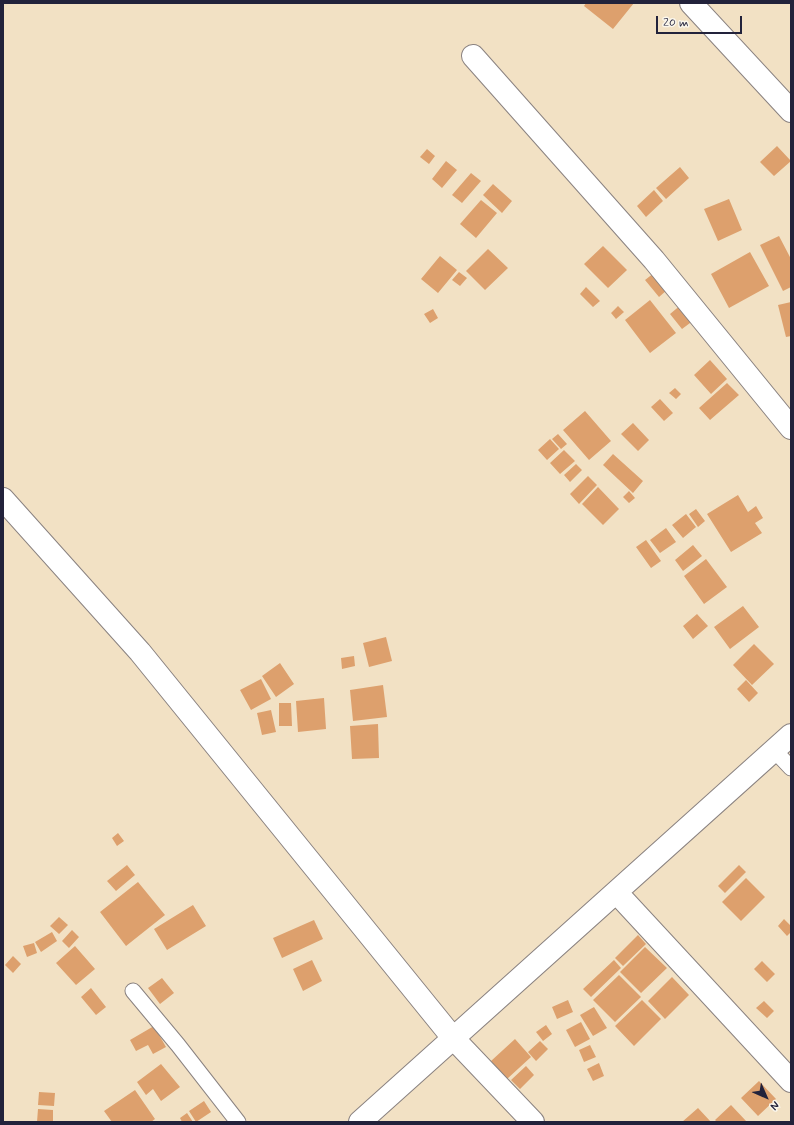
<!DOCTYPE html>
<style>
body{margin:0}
#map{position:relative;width:794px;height:1125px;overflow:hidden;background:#f2e1c4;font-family:Mynerve,sans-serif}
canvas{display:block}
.frame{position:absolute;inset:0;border:4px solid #22223b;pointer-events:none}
.north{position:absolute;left:746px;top:1077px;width:40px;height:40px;-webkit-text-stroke:3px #fbf7ec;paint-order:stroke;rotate:135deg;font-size:11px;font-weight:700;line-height:16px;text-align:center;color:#22223b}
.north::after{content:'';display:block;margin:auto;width:14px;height:18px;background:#22223b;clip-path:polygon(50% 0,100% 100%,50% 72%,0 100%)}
.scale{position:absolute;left:656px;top:16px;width:86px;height:18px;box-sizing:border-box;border:2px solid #22223b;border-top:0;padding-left:5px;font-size:12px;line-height:14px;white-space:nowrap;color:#22223b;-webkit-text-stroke:3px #fbf7ec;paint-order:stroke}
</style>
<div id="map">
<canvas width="794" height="1125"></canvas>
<div class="frame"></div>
<div class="north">N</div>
<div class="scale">20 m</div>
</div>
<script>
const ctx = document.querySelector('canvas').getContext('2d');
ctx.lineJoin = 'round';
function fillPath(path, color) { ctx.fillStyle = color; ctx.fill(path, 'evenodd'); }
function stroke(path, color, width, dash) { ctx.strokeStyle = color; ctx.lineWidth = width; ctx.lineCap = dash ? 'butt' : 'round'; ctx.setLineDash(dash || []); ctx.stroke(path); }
fillPath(new Path2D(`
 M 586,3 L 634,3 L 613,29 L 584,6 Z
 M 777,146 L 791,161 L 774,176 L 760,162 Z
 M 427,149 L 435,156 L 429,164 L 420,157 Z
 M 446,161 L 457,170 L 442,188 L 432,179 Z
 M 680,167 L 689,178 L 666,199 L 656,188 Z
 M 471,173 L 481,181 L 462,203 L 452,195 Z
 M 493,184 L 512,201 L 502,213 L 483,195 Z
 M 654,190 L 663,201 L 646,217 L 637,206 Z
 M 729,199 L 742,230 L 718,241 L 704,209 Z
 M 481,200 L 497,213 L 476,238 L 460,224 Z
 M 779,236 L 791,259 L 791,287 L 783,291 L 760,245 Z
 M 603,246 L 627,270 L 608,288 L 584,264 Z
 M 488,249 L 508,268 L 485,290 L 466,271 Z
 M 750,252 L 769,286 L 729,308 L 711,274 Z
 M 440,256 L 457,270 L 438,293 L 421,279 Z
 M 459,272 L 467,278 L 460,286 L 452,280 Z
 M 654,273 L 667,290 L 659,297 L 645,280 Z
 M 586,287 L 600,301 L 593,307 L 580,294 Z
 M 650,300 L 676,333 L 650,353 L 625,320 Z
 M 791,302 L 791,336 L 786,337 L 778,305 Z
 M 682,304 L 694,320 L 682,329 L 670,314 Z
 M 618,306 L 624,312 L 616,319 L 611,313 Z
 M 433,309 L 438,318 L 430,323 L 424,314 Z
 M 710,360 L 727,379 L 711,394 L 694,375 Z
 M 727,383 L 739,395 L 710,420 L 699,408 Z
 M 675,388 L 681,394 L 676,399 L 669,393 Z
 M 660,399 L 673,413 L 664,421 L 651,407 Z
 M 585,411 L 611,441 L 589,460 L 563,430 Z
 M 633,423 L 649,440 L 638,451 L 621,434 Z
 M 558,434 L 567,444 L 561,449 L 552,439 Z
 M 550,439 L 559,449 L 547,460 L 538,450 Z
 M 564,450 L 575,461 L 560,474 L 550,463 Z
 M 613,454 L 643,481 L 633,493 L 603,465 Z
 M 576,464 L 582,470 L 570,482 L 564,475 Z
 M 588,476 L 597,485 L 579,504 L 570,494 Z
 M 598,487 L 619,509 L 603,525 L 582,504 Z
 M 629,491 L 635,498 L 629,503 L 623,497 Z
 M 738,495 L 748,512 L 756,506 L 763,518 L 755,523 L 762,533 L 731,552 L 707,514 Z
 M 696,509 L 705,521 L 698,527 L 689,514 Z
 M 686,514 L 696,527 L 683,538 L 672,525 Z
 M 666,528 L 676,542 L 660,553 L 650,540 Z
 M 646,540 L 661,561 L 651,568 L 636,547 Z
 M 693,545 L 702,556 L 683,571 L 675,560 Z
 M 706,559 L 727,587 L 704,604 L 684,576 Z
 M 743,606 L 759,627 L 730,649 L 714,627 Z
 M 697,614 L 708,626 L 693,639 L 683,626 Z
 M 386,637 L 392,661 L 369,667 L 363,643 Z
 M 754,644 L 774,664 L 752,685 L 733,665 Z
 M 354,656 L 355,666 L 342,669 L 341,658 Z
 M 280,663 L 294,684 L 276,697 L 262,676 Z
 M 261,679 L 271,699 L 251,710 L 240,690 Z
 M 746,680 L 758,693 L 749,702 L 737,689 Z
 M 383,685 L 387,717 L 353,721 L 350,690 Z
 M 324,698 L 326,729 L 298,732 L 296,701 Z
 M 279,703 L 291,703 L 292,726 L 279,726 Z
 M 271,710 L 276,732 L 262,735 L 257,713 Z
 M 378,724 L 379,758 L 352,759 L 350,726 Z
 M 118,833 L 124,841 L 117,846 L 112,838 Z
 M 127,865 L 135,875 L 116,891 L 107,881 Z
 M 739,865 L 746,872 L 725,893 L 718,886 Z
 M 746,878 L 765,897 L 741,921 L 722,902 Z
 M 138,882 L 165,915 L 126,946 L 100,912 Z
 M 193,905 L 206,926 L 167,950 L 154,929 Z
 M 59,917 L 68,925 L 59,934 L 50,926 Z
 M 784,919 L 791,926 L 791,932 L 787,936 L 778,926 Z
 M 314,920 L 323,939 L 282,958 L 273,938 Z
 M 72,930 L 79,937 L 69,948 L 62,941 Z
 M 52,932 L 57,941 L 41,952 L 35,942 Z
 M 638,935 L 646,944 L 623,966 L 615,958 Z
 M 34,943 L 37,953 L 27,957 L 23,946 Z
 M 75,946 L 95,969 L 76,985 L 56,963 Z
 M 645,947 L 667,968 L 641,993 L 620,972 Z
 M 13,956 L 21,964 L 13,973 L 5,965 Z
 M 312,960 L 322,981 L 303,991 L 293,969 Z
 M 614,960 L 621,968 L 591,997 L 583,989 Z
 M 762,961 L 775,974 L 767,982 L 754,969 Z
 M 619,975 L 641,997 L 615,1022 L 593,1000 Z
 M 672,977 L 689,995 L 665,1019 L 648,1001 Z
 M 162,978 L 174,993 L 160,1004 L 148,988 Z
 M 91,988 L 106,1007 L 96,1015 L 81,997 Z
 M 568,1000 L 573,1012 L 557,1019 L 552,1007 Z
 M 642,1000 L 661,1019 L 634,1046 L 615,1026 Z
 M 764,1001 L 774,1011 L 767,1018 L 756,1008 Z
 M 594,1007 L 607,1028 L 593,1036 L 580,1015 Z
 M 581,1022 L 590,1039 L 575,1047 L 566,1030 Z
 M 546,1025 L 552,1034 L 543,1041 L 536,1032 Z
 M 154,1026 L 166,1047 L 153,1054 L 148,1045 L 136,1051 L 130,1040 Z
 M 515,1039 L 531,1057 L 507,1079 L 491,1061 Z
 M 540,1041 L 548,1049 L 536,1061 L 528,1052 Z
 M 590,1045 L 596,1057 L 584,1062 L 579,1050 Z
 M 599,1063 L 604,1076 L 593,1081 L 587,1069 Z
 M 161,1064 L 180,1087 L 161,1101 L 153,1089 L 146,1095 L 137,1082 Z
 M 526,1066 L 534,1075 L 520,1089 L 511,1080 Z
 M 759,1081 L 776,1099 L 758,1116 L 741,1098 Z
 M 135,1090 L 155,1119 L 151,1122 L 112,1122 L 104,1111 Z
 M 39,1092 L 55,1093 L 54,1106 L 38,1105 Z
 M 204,1101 L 211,1112 L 196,1122 L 189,1111 Z
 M 731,1105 L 747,1122 L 717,1122 L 715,1120 Z
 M 698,1108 L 711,1122 L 682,1122 Z
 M 38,1109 L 53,1110 L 53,1122 L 37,1122 Z
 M 187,1113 L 193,1122 L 182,1122 L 180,1118 Z`), '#dda06d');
const lane = new Path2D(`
 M 774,750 L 791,768
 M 133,991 L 178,1045 L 238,1122`);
const street = new Path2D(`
 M 691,3 L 791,111
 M 473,56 L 654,260 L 791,428
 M 3,499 L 140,652 L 453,1038 L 533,1122
 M 616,892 L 791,1081
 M 360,1122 L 791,735`);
stroke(lane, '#8a8280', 17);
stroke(street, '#8a8280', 24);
stroke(lane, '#fff', 15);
stroke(street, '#fff', 22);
</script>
